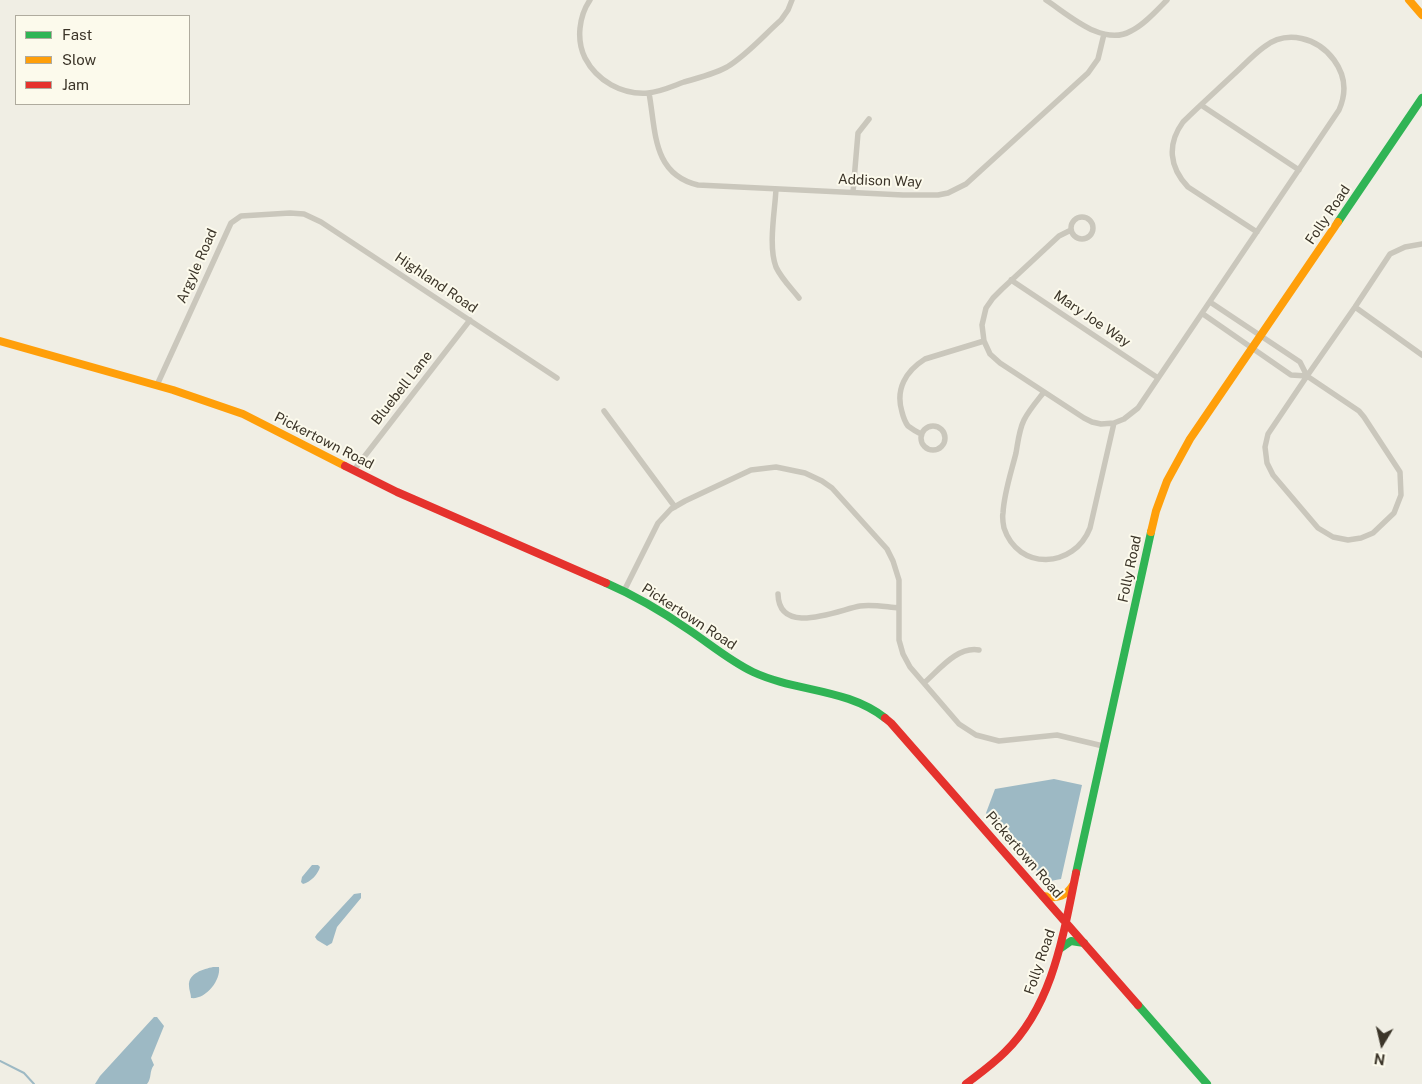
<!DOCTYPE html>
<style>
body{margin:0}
#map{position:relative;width:1422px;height:1084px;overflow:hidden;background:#f0eee4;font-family:"Public Sans",sans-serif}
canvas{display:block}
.legend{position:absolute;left:15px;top:15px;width:175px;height:90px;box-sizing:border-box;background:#fcfaec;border:1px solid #afab9e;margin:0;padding:6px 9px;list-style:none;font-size:15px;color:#3c3529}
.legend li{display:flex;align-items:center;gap:10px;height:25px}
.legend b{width:25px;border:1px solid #afab9e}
.north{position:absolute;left:1357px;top:1019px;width:50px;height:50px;-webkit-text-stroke:4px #fcfaec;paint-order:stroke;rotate:189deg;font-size:14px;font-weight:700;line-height:20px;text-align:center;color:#3c3529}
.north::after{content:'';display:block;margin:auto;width:18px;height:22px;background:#3c3529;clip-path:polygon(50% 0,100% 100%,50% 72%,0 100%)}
</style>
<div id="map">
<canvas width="1422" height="1084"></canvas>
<ul class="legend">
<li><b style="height:6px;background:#30b455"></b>Fast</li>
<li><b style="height:6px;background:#ff9f0a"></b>Slow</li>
<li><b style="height:6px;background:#e5322d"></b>Jam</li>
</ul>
<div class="north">N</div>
</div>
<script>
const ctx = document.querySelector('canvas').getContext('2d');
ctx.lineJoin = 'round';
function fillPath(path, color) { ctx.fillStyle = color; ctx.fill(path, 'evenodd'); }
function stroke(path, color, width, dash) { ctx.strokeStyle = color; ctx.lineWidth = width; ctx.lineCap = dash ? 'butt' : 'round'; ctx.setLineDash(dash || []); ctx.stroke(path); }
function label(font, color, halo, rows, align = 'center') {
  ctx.font = font + ' "Public Sans",sans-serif'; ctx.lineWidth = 4; ctx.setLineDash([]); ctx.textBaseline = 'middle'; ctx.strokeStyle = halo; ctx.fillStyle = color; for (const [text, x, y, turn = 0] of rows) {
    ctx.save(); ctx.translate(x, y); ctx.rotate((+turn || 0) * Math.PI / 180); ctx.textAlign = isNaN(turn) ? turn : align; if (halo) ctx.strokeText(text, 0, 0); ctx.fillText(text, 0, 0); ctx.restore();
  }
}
fillPath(new Path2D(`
 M 1054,779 L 1082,785 L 1061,879 L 1050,881 L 1042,876 L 986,813 L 995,789 Z
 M 312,865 L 318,865 L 320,867 C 318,874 311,882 303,884 L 301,882 L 302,877 Z
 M 361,893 L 361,898 L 337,927 L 332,943 L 327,946 L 317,940 L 315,937 L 317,934 L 354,894 Z
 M 213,967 L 219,967 C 221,981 205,1000 191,998 C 191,994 189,990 189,986 C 188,973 204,969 213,967 Z
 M 154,1017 L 157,1017 L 164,1026 L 151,1058 L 154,1065 C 149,1071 152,1078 147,1084 L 95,1084 L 100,1076 Z`), '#9db9c4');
stroke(new Path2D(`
 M 0,1061 L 24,1073 L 34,1084`), '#9db9c4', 2);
stroke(new Path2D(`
 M 590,0 C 579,16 576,40 585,58 C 597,81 622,95 648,93 C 660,92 673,86 684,82 C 699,78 714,74 727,67 C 747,55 764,35 781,20 L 788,10 L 792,0
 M 1046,0 C 1069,15 1103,47 1131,31 C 1145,24 1156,11 1167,0
 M 649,93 C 656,131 652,174 698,185 L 903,195 L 938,195 L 948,193 L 966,184 L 1088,73 L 1098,59 L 1104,34
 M 1201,105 L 1299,170
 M 776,189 C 775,211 768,246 776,267 C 781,278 791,288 799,298
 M 853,192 L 858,133 L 869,119
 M1071 228a11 11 0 1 1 22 0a11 11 0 1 1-22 0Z
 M 1071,230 L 1059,236 L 1002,289 L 993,298 L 986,308 L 982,325 L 984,341 L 990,354 L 1000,363 L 1084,418 L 1092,422 L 1101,424 L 1114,423 L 1124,419 L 1138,408 L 1339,110 C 1347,92 1345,75 1334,60 C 1318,38 1287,29 1264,47 C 1253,55 1243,66 1233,75 C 1216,91 1199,106 1183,122 C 1167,144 1169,167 1188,187 L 1257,232
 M 1011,280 L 1158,378
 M 1210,302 L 1300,362 L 1307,376 L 1359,411 L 1364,417 L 1400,472 L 1401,495 L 1394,513 L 1373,533 L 1361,538 L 1348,540 L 1333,537 L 1318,528 L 1273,475 L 1267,463 L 1265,447 L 1268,434 L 1307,376 L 1355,307 L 1390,254 L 1405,247 L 1422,244
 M 1355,307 L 1422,355
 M 1203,314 L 1291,375 L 1307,376
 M 157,385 L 231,223 L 241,216 L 290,213 L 304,214 L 321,222 L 557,378
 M 1044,392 C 1037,401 1029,410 1024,420 C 1019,430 1018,442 1016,453 C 1011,473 1004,493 1003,513 C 1002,518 1003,523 1004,528 C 1018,571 1074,569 1090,528 L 1114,423
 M 604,411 L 675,507
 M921 438a12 12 0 1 1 24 0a12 12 0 1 1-24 0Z
 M 921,434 C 917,432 912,429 908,426 C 905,422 903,416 902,412 C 895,389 906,371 925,359 L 984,341
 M 354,470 L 470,320
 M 624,591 L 658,523 L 671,509 L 685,501 L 751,470 L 776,467 L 805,473 L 822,481 L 832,488 L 887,549 L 893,561 L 899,580 L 899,640 L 903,654 L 910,667 L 959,724 L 976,735 L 999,741 L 1057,735 L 1103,746
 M 778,594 C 779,637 838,610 860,606 C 872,604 886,607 899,608
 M 924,683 C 939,670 957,646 979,650`), '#cac7bc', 5.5);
stroke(new Path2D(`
 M 1338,222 L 1422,98
 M 606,583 C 636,596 663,612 689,630 C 710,644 730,661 753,672 C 796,692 847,688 885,718
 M 1076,873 L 1151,532
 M 1061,948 L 1071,941 L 1084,943
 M 1138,1005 L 1207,1084`), '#30b455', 8);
stroke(new Path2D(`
 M 1409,0 L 1422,15
 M 0,341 L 173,390 L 243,414 L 345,466
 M 1151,532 L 1156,511 L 1167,481 L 1190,439 L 1338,222
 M 1043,896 C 1056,899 1066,897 1073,885`), '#ff9f0a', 8);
stroke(new Path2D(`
 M 345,466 L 397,492 L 606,583
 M 885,718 L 891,723 L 1138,1005
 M 966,1084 C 979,1074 993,1064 1005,1052 C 1053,1005 1063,936 1076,873`), '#e5322d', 8);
label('14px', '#3c3529', '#fcfaec', [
 ["Addison Way",880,181,2],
 ["Folly Road",1328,215,-56],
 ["Argyle Road",197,266,-66],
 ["Highland Road",436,283,34],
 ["Mary Joe Way",1092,319,34],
 ["Bluebell Lane",402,388,-52],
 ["Pickertown Road",324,441,27],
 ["Folly Road",1130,569,-78],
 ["Pickertown Road",689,617,33],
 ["Pickertown Road",1024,855,49],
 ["Folly Road",1040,962,-71]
]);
</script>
